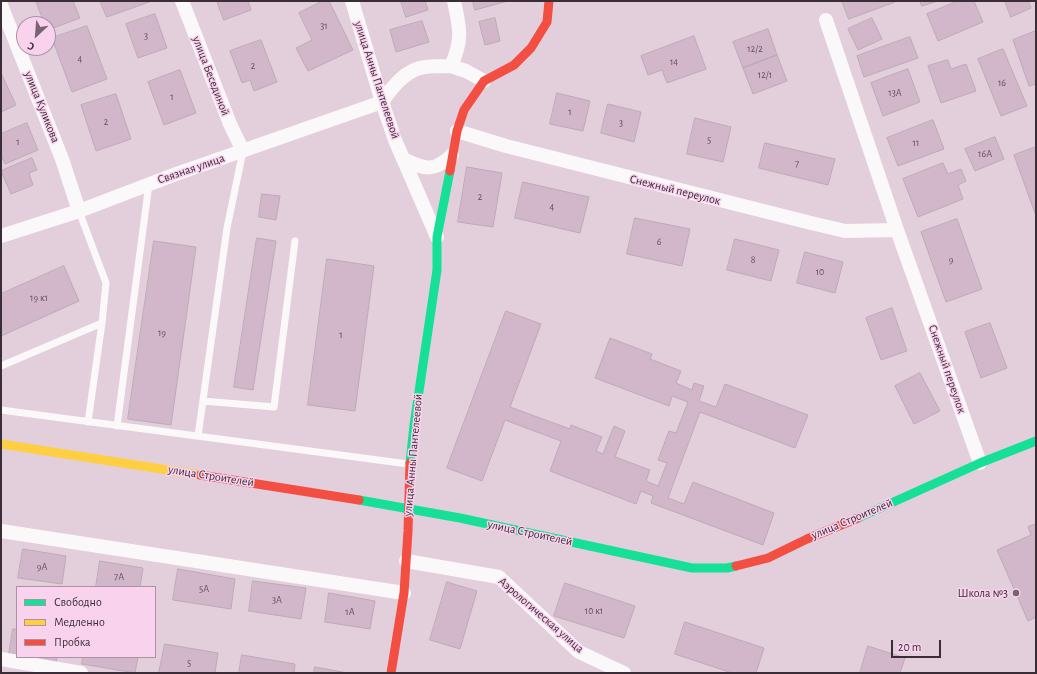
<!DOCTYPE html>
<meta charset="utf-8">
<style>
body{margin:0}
#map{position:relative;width:1037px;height:674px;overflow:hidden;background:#e3cedc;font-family:"Alegreya Sans",sans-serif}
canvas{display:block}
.frame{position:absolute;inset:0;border:2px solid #3b2d37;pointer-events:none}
.legend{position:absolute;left:16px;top:586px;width:140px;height:72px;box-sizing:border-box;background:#f9d3ee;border:1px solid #ad91a5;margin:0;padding:5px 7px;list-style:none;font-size:12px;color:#3b2d37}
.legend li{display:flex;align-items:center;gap:8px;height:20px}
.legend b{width:20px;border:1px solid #ad91a5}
.north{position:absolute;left:16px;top:16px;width:40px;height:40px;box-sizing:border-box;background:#f9d3ee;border:1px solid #ad91a5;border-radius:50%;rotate:206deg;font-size:11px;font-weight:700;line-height:16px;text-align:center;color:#3b2d37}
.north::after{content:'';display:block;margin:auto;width:14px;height:18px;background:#766571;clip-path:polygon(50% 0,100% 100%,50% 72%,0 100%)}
.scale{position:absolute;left:891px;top:640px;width:50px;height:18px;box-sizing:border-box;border:2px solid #3b2d37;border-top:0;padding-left:5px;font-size:12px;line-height:14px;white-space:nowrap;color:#3b2d37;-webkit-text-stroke:3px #f9d3ee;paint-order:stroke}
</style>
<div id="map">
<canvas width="1037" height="674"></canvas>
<div class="frame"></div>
<ul class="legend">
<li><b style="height:5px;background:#16e098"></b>Свободно</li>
<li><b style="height:5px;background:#ffcf43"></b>Медленно</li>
<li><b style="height:5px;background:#f24e42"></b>Пробка</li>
</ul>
<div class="north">С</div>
<div class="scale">20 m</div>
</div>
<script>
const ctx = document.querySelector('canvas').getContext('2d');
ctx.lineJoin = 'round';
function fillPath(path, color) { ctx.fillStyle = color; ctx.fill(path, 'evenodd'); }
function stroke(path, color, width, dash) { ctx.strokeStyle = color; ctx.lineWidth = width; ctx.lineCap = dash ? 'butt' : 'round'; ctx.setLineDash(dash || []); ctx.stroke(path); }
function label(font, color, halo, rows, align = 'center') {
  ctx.font = font + ' "Alegreya Sans",sans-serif'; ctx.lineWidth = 3; ctx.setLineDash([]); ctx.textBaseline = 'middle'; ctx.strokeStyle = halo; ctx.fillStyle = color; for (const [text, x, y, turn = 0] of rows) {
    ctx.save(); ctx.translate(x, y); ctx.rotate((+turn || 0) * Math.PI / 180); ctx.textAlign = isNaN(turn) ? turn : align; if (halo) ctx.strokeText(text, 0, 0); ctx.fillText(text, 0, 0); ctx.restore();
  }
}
const building = new Path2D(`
 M 36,1 L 73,1 L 80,18 L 48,30 L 48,24 L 45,24 Z
 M 100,1 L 152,1 L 107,17 Z
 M 217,1 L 248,1 L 251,10 L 224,20 Z
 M 323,1 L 329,1 L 353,50 L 308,71 L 296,48 L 312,40 L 299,13 Z
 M 401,1 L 425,1 L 428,10 L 406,17 Z
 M 473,1 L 508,1 L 475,10 Z
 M 842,1 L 895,1 L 895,2 L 849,19 Z
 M 920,1 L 938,1 L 922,6 Z
 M 958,1 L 974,1 L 983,22 L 938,41 L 927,14 Z
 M 1005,1 L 1028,1 L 1031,8 L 1011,17 Z
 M 155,14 L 167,48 L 138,58 L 126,24 Z
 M 495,18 L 500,41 L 485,45 L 479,22 Z
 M 872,18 L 882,39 L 858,50 L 848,29 Z
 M 422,21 L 429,42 L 396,52 L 390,30 Z
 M 87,26 L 107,79 L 72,92 L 52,38 Z
 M 768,29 L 777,55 L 743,68 L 733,42 Z
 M 1036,31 L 1036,84 L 1029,86 L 1013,40 Z
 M 694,36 L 706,69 L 667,83 L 662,70 L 648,75 L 641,56 Z
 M 910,37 L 918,58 L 864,77 L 857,56 Z
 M 261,40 L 277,82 L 254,91 L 250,80 L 242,83 L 230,51 Z
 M 1003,49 L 1027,106 L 1001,116 L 978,59 Z
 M 777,55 L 787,81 L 753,94 L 743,68 Z
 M 948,60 L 951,69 L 966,64 L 976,91 L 941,103 L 928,66 Z
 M 908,69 L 920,102 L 883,116 L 871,83 Z
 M 180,70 L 196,113 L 164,125 L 148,82 Z
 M 1,73 L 16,105 L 1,112 Z
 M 557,93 L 590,101 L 583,131 L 550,124 Z
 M 116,94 L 131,139 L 96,151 L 81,105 Z
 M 608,104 L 641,112 L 634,142 L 601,133 Z
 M 695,118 L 731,127 L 723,162 L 687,154 Z
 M 933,120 L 944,149 L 898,166 L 887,138 Z
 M 27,123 L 38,150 L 5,164 L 1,155 L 1,134 Z
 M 995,137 L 1004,159 L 975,171 L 965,149 Z
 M 765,143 L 835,159 L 828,185 L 759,168 Z
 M 1036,147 L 1036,216 L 1014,155 Z
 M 32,158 L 37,170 L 29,173 L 33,185 L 11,194 L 1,171 Z
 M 943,163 L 948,174 L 961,169 L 966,181 L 958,185 L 963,199 L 918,217 L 903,179 Z
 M 467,167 L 502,173 L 493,227 L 458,222 Z
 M 523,182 L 589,197 L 580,233 L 515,218 Z
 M 262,194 L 280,196 L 276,220 L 259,217 Z
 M 635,218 L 690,229 L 682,266 L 627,254 Z
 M 957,219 L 982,289 L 946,302 L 921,232 Z
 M 257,238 L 276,241 L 253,390 L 234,387 Z
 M 735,239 L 779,250 L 771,281 L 727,270 Z
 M 154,241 L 196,247 L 171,425 L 128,419 Z
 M 805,252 L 843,262 L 835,293 L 797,283 Z
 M 327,259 L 374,266 L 355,411 L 308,405 Z
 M 64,266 L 79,301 L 1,336 L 1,294 Z
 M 892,308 L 907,351 L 881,360 L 866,318 Z
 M 506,311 L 541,324 L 510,407 L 570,429 L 571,425 L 602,437 L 596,451 L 603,454 L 614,426 L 625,431 L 615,457 L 650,470 L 646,481 L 658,486 L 667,463 L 658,460 L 669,431 L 676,433 L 688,402 L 672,396 L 669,406 L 595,378 L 610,338 L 652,354 L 650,359 L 681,371 L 676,383 L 692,390 L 694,383 L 704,386 L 699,401 L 716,407 L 725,384 L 808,415 L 795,448 L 700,412 L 668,498 L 684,504 L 693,482 L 774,513 L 763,545 L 651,503 L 653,496 L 641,491 L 636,504 L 550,471 L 561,441 L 505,420 L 482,481 L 447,468 Z
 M 990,323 L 1007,368 L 981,378 L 965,332 Z
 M 920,373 L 940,411 L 914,424 L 895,386 Z
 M 1036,524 L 1036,617 L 1028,621 L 997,550 L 1031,535 L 1028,527 Z
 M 23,549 L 66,556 L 62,584 L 18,578 Z
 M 100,561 L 143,568 L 140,587 L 96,587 Z
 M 178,569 L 235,579 L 231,609 L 173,600 Z
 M 253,581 L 306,588 L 301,619 L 249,611 Z
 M 447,582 L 477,591 L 460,649 L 430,640 Z
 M 565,583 L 635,606 L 624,638 L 554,616 Z
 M 329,593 L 375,601 L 370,629 L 325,622 Z
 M 685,622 L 764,648 L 756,673 L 732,673 L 675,654 Z
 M 13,629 L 17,629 L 17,655 L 9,654 Z
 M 165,644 L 218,653 L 215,673 L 159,673 Z
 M 868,646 L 905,658 L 900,673 L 860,673 Z
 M 242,655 L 295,664 L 294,673 L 239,673 Z
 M 28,657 L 57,657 L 56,662 Z
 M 83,657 L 138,657 L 135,673 L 82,664 Z
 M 315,667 L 348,673 L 314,673 Z`);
fillPath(building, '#d2b6ca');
stroke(building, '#bbabb6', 1);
stroke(new Path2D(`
 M 79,211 L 106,283 L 102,323 L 88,422
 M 1,366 L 102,323
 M 203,401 L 274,407 L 295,241
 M 1,410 L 408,464
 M 117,426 L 149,184
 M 198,436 L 227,228 L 243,151`), '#fbf8fa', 7);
stroke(new Path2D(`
 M 182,1 L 230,124 L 243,151
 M 352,1 L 382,102 L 395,140 L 437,237
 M 454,1 C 460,29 463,39 451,66 L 466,71 L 484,81
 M 1,5 L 62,159 L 79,211
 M 826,20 L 897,230 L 980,463
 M 382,102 C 392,87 406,69 425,67 C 434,66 443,66 451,66
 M 457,131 L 506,146 L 811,223 L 845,231 L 897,230
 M 403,159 C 425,169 433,173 452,155
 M 1,236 L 79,211 L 176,174 L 382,102
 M 1,531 L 404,593
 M 406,561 L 499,577 L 579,652 L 624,673
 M 1,659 L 81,673`), '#fbf8fa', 14);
stroke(new Path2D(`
 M 410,463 L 414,425 L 437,270 L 437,237 L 450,171
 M 359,500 L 460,518 L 692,568 L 727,568 L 736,566
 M 858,518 L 980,463 L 1036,441`), '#16e098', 9);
stroke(new Path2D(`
 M 1,444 L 200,475`), '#ffcf43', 9);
stroke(new Path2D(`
 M 450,171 L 457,131 L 464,110 L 484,81 L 514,65 L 531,48 L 547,22 L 549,1
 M 200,475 L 359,500
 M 736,566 L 768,558 L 807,539 L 858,518
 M 391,673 L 404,593 L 408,531 L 410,463`), '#f24e42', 9);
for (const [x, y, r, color] of [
 [1016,593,4,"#766571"]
]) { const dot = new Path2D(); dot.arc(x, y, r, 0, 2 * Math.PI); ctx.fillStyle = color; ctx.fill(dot); stroke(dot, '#f9d3ee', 1.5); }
label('10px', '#614f5c', null, [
 ["31",324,26],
 ["3",146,36],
 ["12/2",755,49],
 ["4",80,59],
 ["14",674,62],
 ["2",253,66],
 ["12/1",765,75],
 ["16",1002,83],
 ["13А",895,93],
 ["1",172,97],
 ["1",570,112],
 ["2",106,122],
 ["3",621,123],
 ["5",709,140],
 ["1",18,142],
 ["11",916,143],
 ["16А",985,154],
 ["7",797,164],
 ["2",480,197],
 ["4",552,207],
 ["6",659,242],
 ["8",753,260],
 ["9",951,260],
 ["10",820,272],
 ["19 к1",39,298],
 ["19",162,333],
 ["1",341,335],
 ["9А",42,567],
 ["7А",119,577],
 ["5А",204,589],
 ["3А",277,600],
 ["10 к1",594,611],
 ["1А",350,612],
 ["5",189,663]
]);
label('12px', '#3b2d37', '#f9d3ee', [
 ["улица Бесединой",211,76,69],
 ["улица Анны Пантелеевой",377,80,72],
 ["улица Куликова",42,107,68],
 ["Связная улица",191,169,-19],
 ["Снежный переулок",675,190,14],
 ["Снежный переулок",947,369,71],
 ["улица Анны Пантелеевой",413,455,-85],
 ["улица Строителей",211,476,9],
 ["улица Строителей",852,519,-23],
 ["улица Строителей",530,533,12],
 ["Аэрологическая улица",541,615,41]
]);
label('12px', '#3b2d37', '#f9d3ee', [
 ["Школа №3",1008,593]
], 'right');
</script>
